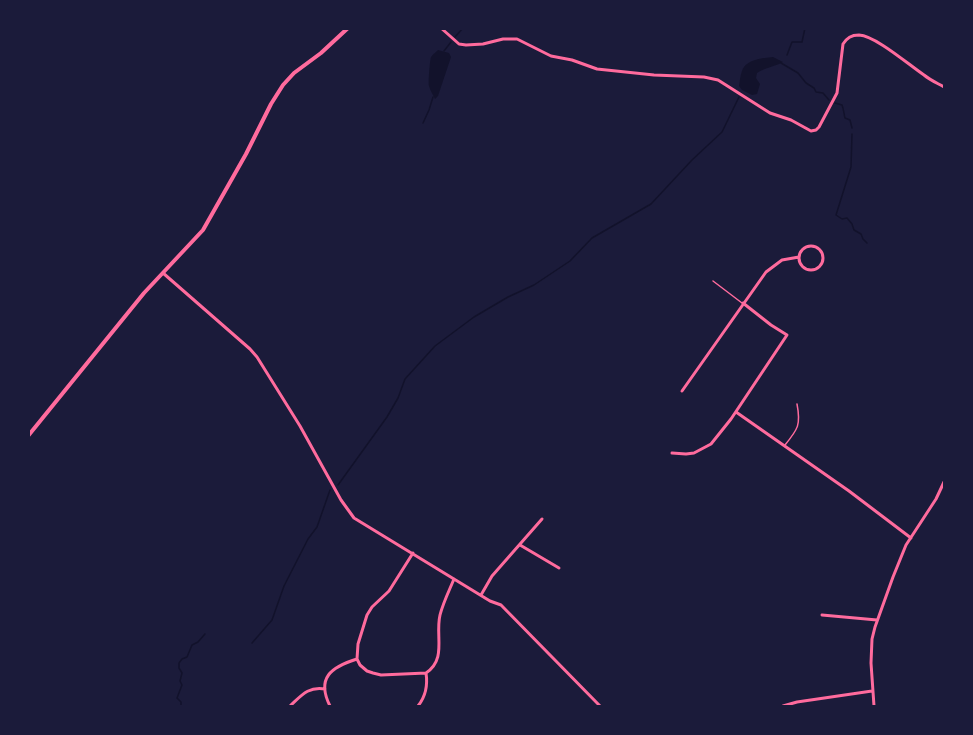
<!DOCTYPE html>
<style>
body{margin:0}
#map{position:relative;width:973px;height:735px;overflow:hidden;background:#1b1b3a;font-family:Ubuntu,sans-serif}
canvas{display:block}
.frame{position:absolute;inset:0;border:30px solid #1b1b3a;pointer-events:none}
</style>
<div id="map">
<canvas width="973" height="735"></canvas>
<div class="frame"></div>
</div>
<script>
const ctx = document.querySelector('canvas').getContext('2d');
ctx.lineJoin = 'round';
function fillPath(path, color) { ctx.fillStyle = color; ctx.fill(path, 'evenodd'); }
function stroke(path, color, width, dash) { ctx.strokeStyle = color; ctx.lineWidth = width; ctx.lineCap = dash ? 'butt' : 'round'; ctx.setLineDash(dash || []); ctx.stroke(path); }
fillPath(new Path2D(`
 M 438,50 L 449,53 L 451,57 L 438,96 L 435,99 C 433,95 430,90 429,86 C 428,82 430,59 431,57 C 432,55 437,51 438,50 Z
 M 773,57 L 783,62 C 774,67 766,67 757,73 L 756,78 L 760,84 L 757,94 L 752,95 L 742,90 L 739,86 C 740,81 740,76 742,71 C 746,59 763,58 773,57 Z`), '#12122b');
stroke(new Path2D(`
 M 455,37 L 463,28
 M 444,51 L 451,42
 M 787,55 L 792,42 L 802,42 L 805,28
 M 781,63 L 798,73 L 806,83 L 814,88 L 816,92 L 823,93 L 829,100
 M 835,103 L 842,105 C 844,110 844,115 845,118 L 850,120 L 852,128
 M 423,123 L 429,110 L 433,97
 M 852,134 L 851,167 L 836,215 L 842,219 L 847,218 L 852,224 L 854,230 L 861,234 L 863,239 L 867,243
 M 338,485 L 387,417 L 398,398 L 405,379 L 435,346 L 474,317 L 508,297 L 534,285 L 570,261 L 592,238 L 651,204 L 692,160 L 722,132 L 739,97
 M 252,643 L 272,620 L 284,586 L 308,539 L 317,527 L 330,490
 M 181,706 L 181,702 L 177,698 L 182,685 L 180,681 L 182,673 L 179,668 L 179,663 L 182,659 L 187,657 L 192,645 L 198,642 L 205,634`), '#12122b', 1.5);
stroke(new Path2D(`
 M 713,281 L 742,303
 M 785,445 C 798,429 801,425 797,404`), '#ff6b9d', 1.5);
stroke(new Path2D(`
 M 441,28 L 459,44 L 466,45 L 483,44 L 503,39 L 517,39 L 551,56 L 572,60 L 597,69 L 654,75 L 704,77 L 718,80 L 770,113 L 791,120 L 811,131 L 816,130 L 819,127 L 837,93 L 843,44 C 847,38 851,35 859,35 C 876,36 909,65 924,75 C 930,80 937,83 944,87
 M799 258a12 12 0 1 1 24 0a12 12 0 1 1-24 0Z
 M 163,273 L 250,349 L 257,357 L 300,426 L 341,500 L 354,518 L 490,601 L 501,605 L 600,706
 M 682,391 L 766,272 L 782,260 L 799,257
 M 736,412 L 849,491 L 911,538
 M 672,453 L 686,454 L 694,453 L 711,444 L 731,419 L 787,335 L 771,325 L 743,303
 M 520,545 L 559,568
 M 413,553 L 389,591 L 372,607 L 367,615 L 358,644 L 357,659 L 360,665 L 367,671 L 373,673 L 381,675 L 426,673 C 447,659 435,636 440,615 C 443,603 449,591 454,579
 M 481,595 L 492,576 L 542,519
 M 822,615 L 877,620
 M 290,706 C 301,696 308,686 325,689
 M 330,706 C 316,678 331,667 357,659
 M 418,706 C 426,696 428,686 426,673
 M 783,706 L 797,702 L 872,691
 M 874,706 L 871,663 L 872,639 L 875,627 L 893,577 L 906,545 L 936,499 L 944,482`), '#ff6b9d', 3);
stroke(new Path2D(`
 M 28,436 L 144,293 L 203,230 L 246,154 L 271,104 L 283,85 L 294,73 L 321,53 L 348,28`), '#ff6b9d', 4);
</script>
